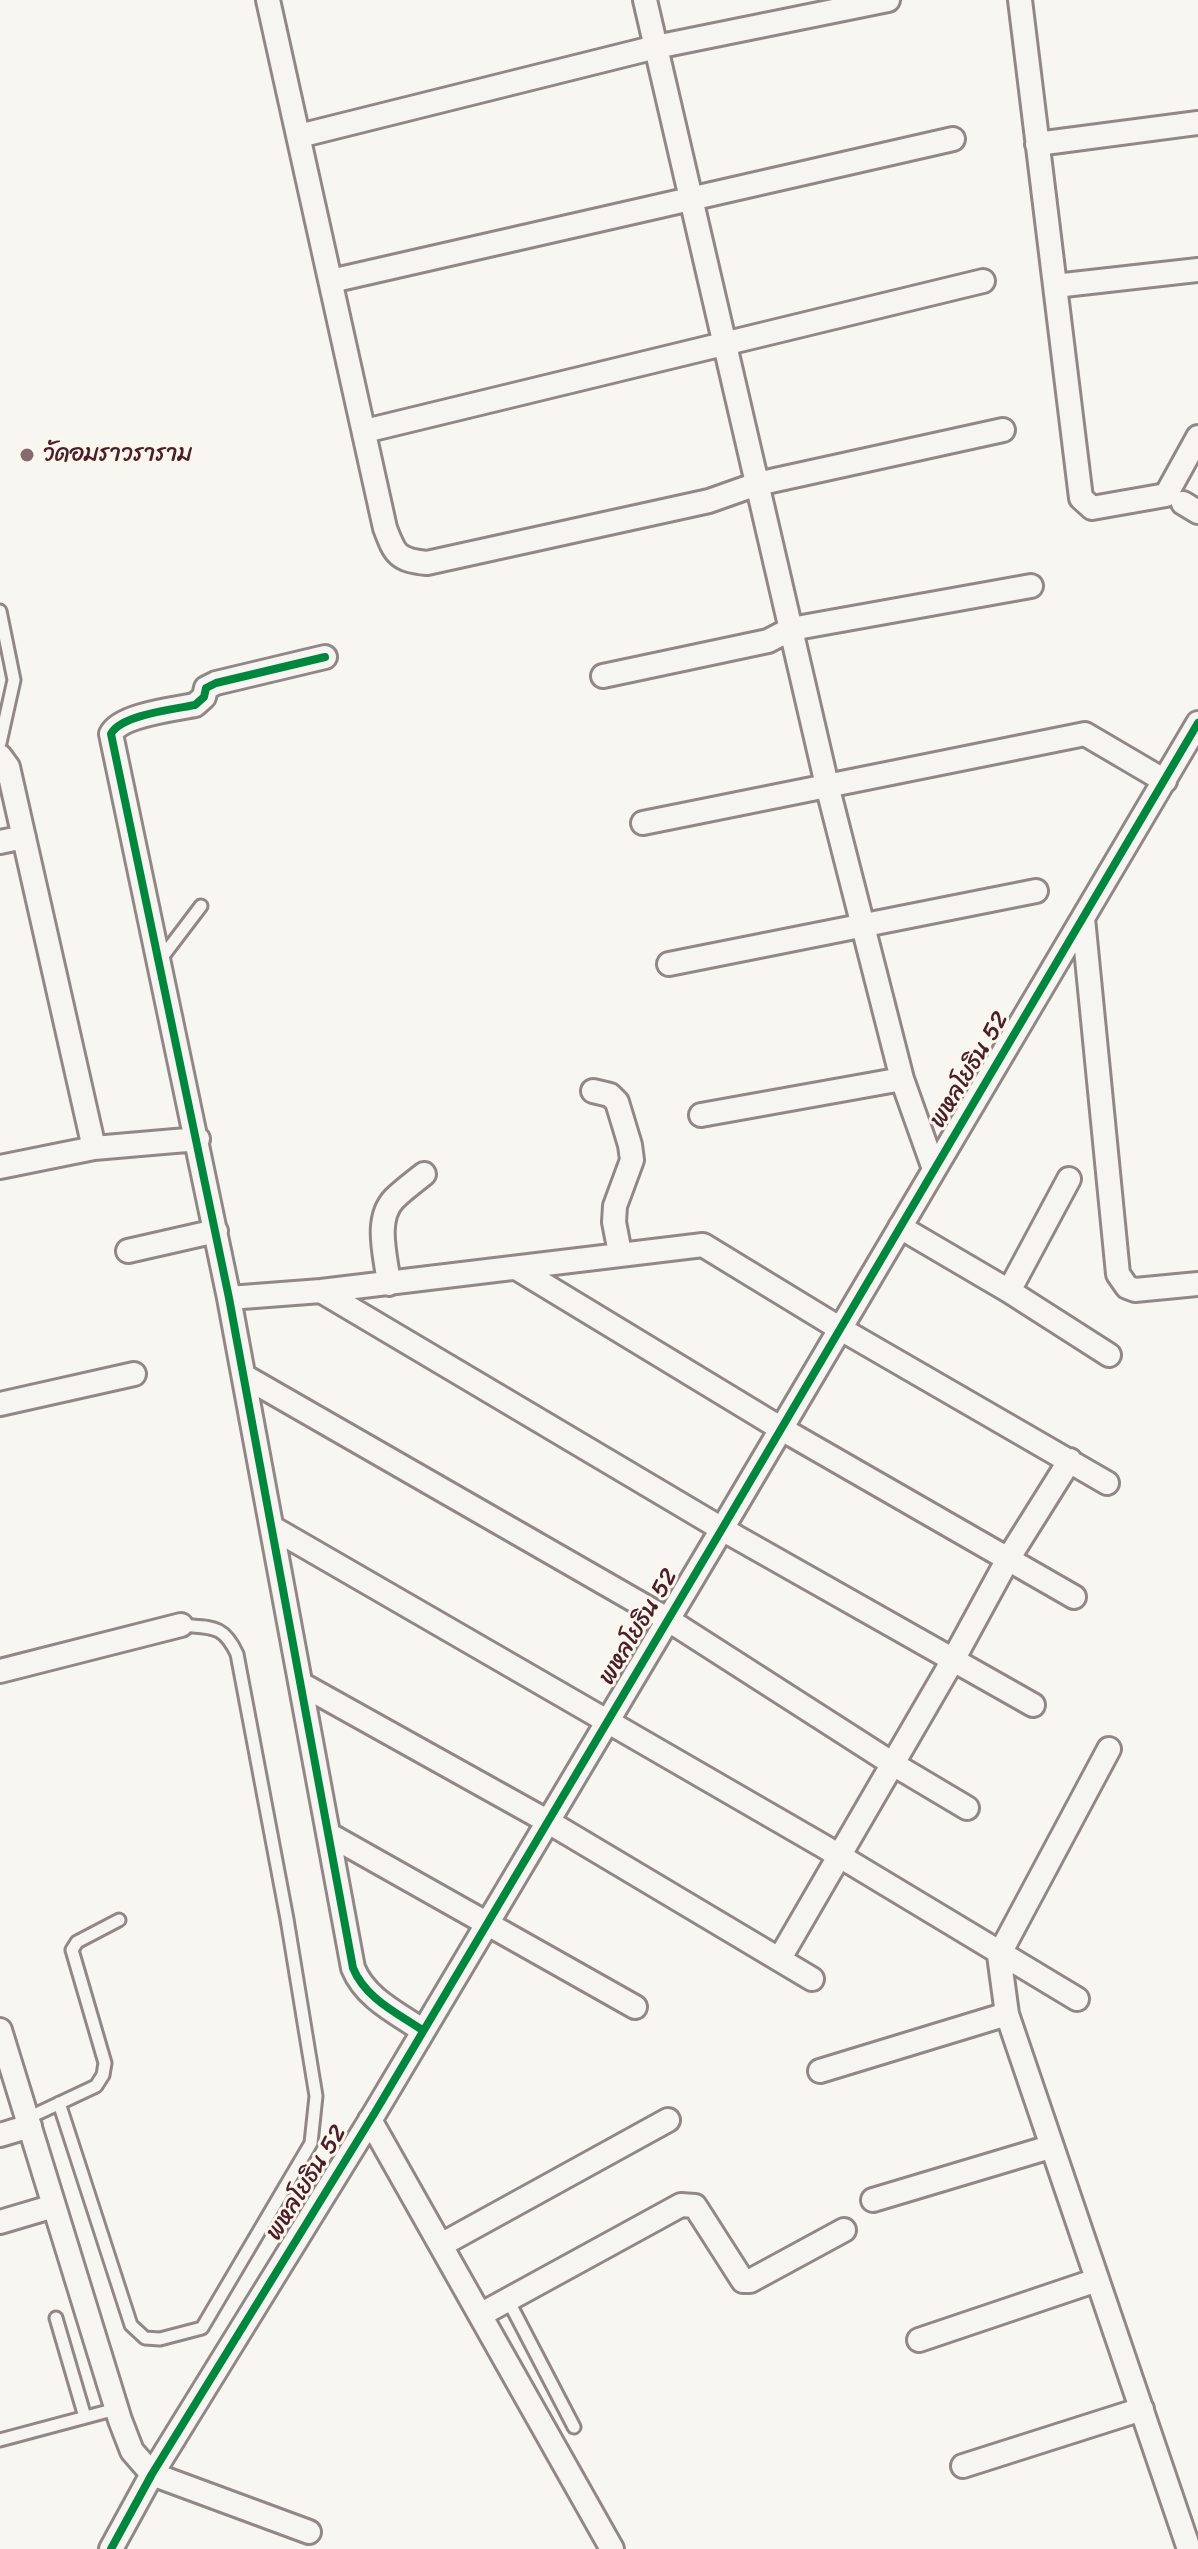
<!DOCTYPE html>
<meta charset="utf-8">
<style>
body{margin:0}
canvas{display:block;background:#f8f6f0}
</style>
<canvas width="1198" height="2549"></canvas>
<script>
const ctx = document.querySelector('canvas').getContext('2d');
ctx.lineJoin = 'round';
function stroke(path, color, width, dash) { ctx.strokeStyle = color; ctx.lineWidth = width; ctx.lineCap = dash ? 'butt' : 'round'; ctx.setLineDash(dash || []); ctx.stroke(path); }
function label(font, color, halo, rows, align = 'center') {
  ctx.font = font + ' Sriracha,"Playpen Sans Thai",sans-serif'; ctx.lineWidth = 6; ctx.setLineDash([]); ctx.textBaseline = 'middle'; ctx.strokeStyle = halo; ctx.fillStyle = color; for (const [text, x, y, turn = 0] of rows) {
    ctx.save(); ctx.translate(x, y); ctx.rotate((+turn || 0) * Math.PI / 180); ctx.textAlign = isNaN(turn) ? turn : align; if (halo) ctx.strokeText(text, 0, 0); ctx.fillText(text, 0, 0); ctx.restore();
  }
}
const lane = new Path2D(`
 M 0,611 L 14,680 L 0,743
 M 160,960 L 201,906
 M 59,2103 L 131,2325 L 145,2338 L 160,2339 L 202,2328 L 311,2143 L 316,2096 L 287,1919 L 237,1654 C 223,1624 212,1628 181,1625
 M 28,2118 L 96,2086 L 103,2075 L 105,2063 L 72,1950 L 77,1942 L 119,1920
 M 508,2300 L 574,2427
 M 56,2318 L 85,2417
 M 0,2440 L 116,2409`);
const street = new Path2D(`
 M 268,0 L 385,528 C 395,555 398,560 427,563 L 709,501 L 757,484 L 1003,430
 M 645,0 L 827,785 L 902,1079 L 934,1169
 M 1020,0 L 1081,498 L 1092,508 L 1166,495 L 1198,437
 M 299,136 L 656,47 L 888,0
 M 1037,144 L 1198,123
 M 331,281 L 953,139
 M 1055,286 L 1198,270
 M 365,431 L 983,281
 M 1183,503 L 1198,512
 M 325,657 L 216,683 L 206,688 L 204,697 L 195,705 C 175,709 120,715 111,734 L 229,1298 L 353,1968 C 365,1998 397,2013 422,2030
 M 603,676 L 768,641 L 791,629 L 1031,586
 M 0,756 L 8,767 L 94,1148
 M 643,823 L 1085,734 L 1165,781
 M 0,842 L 24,837
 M 1083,918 L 1118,1274 L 1127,1287 L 1135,1290 L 1198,1284
 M 669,964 L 1036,891
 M 593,1091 L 610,1095 L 617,1102 L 630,1145 L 632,1160 L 615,1206 L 614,1222 L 620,1253
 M 701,1115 L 902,1079
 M 0,1167 L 94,1148 L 198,1139
 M 900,1227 L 1009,1291 L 1109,1355
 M 128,1251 L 216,1231
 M 518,1269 L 780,1428 L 1074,1597
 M 389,1284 C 386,1257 374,1220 394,1199 C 403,1190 414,1182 424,1174
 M 321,1291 L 722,1529 L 1033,1705
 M 1009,1291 L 1069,1179
 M 229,1298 L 321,1291 L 703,1245 L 839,1328 L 1107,1483
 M 244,1376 L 667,1619 L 893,1764 L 967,1808
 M 0,1404 L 134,1374
 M 273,1528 L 823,1846 L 1077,1999
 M 0,1671 L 181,1625
 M 303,1685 L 547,1821 L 812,1979
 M 1109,1749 L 999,1955 L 1007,2014 L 1189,2549
 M 330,1835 L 635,2007
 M 780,1958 L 953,1660 L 1008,1559 L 1070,1460
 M 0,2030 L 120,2420 L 132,2451 L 152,2474 L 309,2532
 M 820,2071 L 1007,2014
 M 370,2120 L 612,2549
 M 0,2135 L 30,2126
 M 873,2200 L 1050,2147
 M 0,2222 L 54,2206
 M 441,2245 L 668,2120
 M 480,2315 L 681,2205 L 695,2206 L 743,2281 L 750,2281 L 844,2230
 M 919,2340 L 1097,2280
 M 963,2466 L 1142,2409
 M 111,2549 L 152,2474 L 374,2114 L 722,1529 L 1198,723`);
stroke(lane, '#918787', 17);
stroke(street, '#918787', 28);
stroke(lane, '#f6f5f1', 11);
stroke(street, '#f6f5f1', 22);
stroke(new Path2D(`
 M 325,657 L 216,683 L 206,688 L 204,697 L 195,705 C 175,709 120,715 111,734 L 229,1298 L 353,1968 C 365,1998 397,2013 422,2030
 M 111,2549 L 152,2474 L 374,2114 L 722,1529 L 1198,723`), '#00873e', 8);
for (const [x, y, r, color] of [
 [27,455,8,"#876a70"]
]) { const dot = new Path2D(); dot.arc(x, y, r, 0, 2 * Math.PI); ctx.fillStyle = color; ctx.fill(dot); stroke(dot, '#fbf7ec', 3); }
label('24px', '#4a1f2b', '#fbf7ec', [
 ["วัดอมราวราราม",43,455]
], 'left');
label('24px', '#4a1f2b', '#fbf7ec', [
 ["พหลโยธิน 52",970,1070,-59],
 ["พหลโยธิน 52",639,1627,-59],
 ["พหลโยธิน 52",307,2183,-58]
]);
</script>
